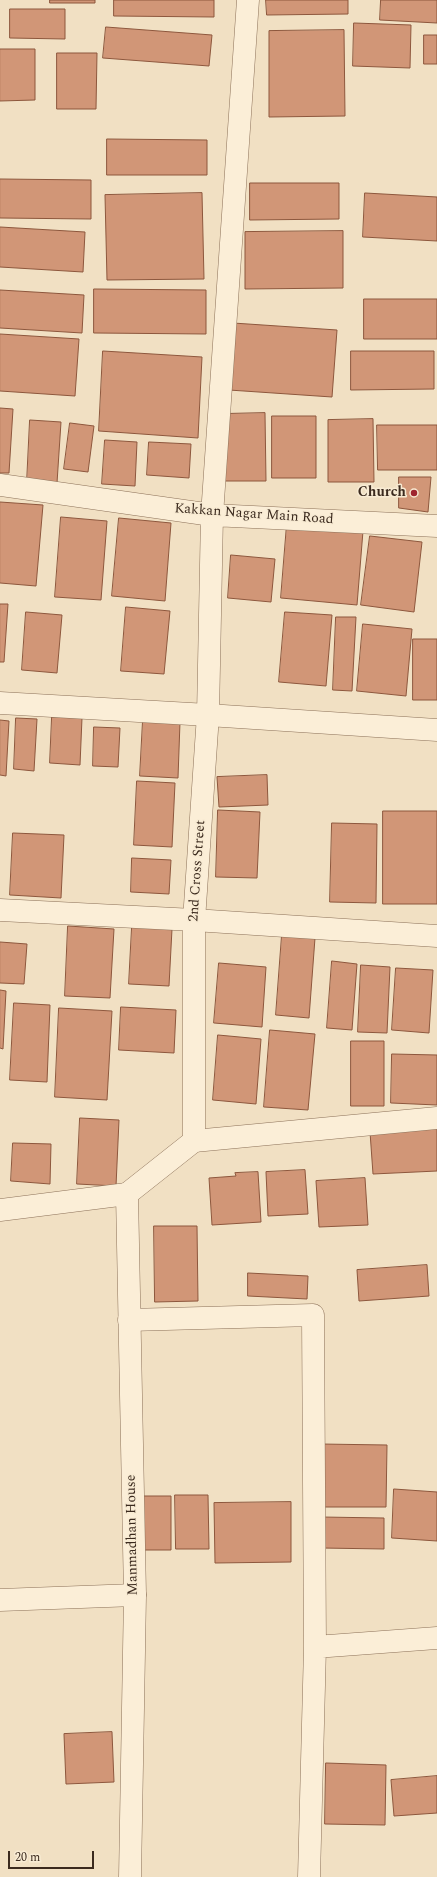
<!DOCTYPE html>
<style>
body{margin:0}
#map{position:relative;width:437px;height:1877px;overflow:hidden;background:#f1e0c3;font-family:Spectral,serif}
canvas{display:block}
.scale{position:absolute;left:8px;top:1851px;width:86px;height:18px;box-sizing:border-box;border:2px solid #3b2a1e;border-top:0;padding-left:5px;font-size:12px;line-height:14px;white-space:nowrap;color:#3b2a1e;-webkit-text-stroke:3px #f8ebd3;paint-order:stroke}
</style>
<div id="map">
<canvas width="437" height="1877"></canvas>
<div class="scale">20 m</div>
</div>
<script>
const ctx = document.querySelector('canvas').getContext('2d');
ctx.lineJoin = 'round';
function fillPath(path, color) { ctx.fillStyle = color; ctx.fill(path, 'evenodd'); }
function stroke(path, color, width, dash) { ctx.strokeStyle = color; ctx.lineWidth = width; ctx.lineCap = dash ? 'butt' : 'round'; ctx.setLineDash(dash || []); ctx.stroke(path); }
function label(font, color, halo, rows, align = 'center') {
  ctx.font = font + ' Spectral,serif'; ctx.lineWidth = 3; ctx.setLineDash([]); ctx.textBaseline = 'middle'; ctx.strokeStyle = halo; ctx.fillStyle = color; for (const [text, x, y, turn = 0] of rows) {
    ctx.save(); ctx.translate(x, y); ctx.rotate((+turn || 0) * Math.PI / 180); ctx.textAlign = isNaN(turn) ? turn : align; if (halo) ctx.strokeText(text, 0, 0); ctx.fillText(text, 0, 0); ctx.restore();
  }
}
const building = new Path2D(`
 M 50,0 L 95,0 L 95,3 L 50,3 Z
 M 114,0 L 214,0 L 214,17 L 114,16 Z
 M 266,0 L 348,0 L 348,14 L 267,15 Z
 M 381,0 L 437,0 L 437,23 L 380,20 Z
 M 10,9 L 65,9 L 65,39 L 10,38 Z
 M 354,23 L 411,25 L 410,68 L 353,66 Z
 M 106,27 L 212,35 L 209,66 L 103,58 Z
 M 344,30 L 345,116 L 269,117 L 269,31 Z
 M 424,35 L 437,35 L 437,64 L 424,64 Z
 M 0,49 L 35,49 L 35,100 L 0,101 Z
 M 57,53 L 97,53 L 96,109 L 57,109 Z
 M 107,139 L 207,140 L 207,175 L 107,175 Z
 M 0,179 L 91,180 L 91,219 L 0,218 Z
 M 250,183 L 339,183 L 339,219 L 250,220 Z
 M 202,193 L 204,279 L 107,280 L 105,195 Z
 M 365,193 L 437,197 L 437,241 L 363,237 Z
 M 0,227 L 85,232 L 83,272 L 0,267 Z
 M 343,231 L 343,288 L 245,289 L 245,232 Z
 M 94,289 L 206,290 L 206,334 L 94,333 Z
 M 0,290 L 84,295 L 82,333 L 0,328 Z
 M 364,299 L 437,299 L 437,339 L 364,339 Z
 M 233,323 L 337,330 L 332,397 L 229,390 Z
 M 0,334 L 79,339 L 75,396 L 0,391 Z
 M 103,351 L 202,357 L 198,438 L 99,431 Z
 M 351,351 L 434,351 L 434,389 L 351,390 Z
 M 0,408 L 13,409 L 9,473 L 0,473 Z
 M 265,413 L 266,481 L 223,481 L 223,414 Z
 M 272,416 L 316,416 L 316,478 L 272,478 Z
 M 373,419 L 374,482 L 328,482 L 328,420 Z
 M 30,420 L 61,422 L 57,483 L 27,482 Z
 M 70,423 L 94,426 L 88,472 L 64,469 Z
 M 377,425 L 437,425 L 437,470 L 378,470 Z
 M 105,440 L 137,442 L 135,486 L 102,484 Z
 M 149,442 L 191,444 L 189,478 L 147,475 Z
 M 399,477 L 431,477 L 428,512 L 399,508 Z
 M 0,502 L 43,505 L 36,586 L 0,583 Z
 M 61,517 L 107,521 L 101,600 L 55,597 Z
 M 119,518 L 171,523 L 165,601 L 112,596 Z
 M 287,524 L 363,531 L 357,605 L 281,598 Z
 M 370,536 L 422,542 L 414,612 L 361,605 Z
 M 231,555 L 275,559 L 271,602 L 228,598 Z
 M 0,604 L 8,604 L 4,662 L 0,662 Z
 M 126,607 L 170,611 L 164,674 L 121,671 Z
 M 26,612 L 62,615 L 57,673 L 22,670 Z
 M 285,612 L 332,615 L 326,686 L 279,682 Z
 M 336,617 L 356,617 L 352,691 L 333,690 Z
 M 363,624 L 412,629 L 406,696 L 357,691 Z
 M 413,639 L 437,639 L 437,700 L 413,700 Z
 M 52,717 L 82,718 L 80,765 L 50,763 Z
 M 16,718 L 37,719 L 34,771 L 14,769 Z
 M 0,720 L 9,721 L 6,776 L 0,775 Z
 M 143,720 L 180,722 L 178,778 L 140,776 Z
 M 94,727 L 120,728 L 118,767 L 93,766 Z
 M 267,775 L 268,805 L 219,807 L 217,777 Z
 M 137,781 L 175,783 L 172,847 L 134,845 Z
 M 218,810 L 260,812 L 257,878 L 216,877 Z
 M 383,811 L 437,811 L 437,904 L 383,904 Z
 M 332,823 L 377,824 L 376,903 L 330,902 Z
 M 13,833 L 64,835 L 61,898 L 10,895 Z
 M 132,858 L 171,860 L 169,894 L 131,892 Z
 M 68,926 L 114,929 L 110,998 L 65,996 Z
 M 132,927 L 172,929 L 169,986 L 129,984 Z
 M 282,935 L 315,938 L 309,1018 L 276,1015 Z
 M 0,942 L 27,944 L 24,984 L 0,983 Z
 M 332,961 L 357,964 L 352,1030 L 327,1028 Z
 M 219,963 L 266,967 L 262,1027 L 214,1023 Z
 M 361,965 L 390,967 L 387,1033 L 358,1032 Z
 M 396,968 L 433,970 L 429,1033 L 392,1030 Z
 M 0,990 L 6,991 L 3,1049 L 0,1048 Z
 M 14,1003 L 50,1005 L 47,1082 L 10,1080 Z
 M 121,1007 L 176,1010 L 174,1053 L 119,1050 Z
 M 59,1008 L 112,1011 L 107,1100 L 55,1097 Z
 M 270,1030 L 315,1034 L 308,1110 L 264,1107 Z
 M 218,1035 L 261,1039 L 256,1104 L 213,1100 Z
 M 351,1041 L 384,1041 L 384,1106 L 351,1106 Z
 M 392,1054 L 437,1055 L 437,1105 L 391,1103 Z
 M 80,1118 L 119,1120 L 116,1186 L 77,1184 Z
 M 437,1128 L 437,1171 L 373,1174 L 370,1132 Z
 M 13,1143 L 51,1144 L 50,1184 L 11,1181 Z
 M 305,1170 L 308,1214 L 268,1216 L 266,1172 Z
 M 258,1172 L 261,1222 L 212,1225 L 209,1178 L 236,1176 L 235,1173 Z
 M 365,1178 L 368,1225 L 319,1227 L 316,1181 Z
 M 154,1226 L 197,1226 L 198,1301 L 155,1302 Z
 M 427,1265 L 429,1296 L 359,1301 L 357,1270 Z
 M 248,1273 L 308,1276 L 307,1299 L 248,1296 Z
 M 320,1444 L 387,1445 L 386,1507 L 320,1507 Z
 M 394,1489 L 437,1492 L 437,1541 L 392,1538 Z
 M 175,1495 L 208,1495 L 209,1549 L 176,1549 Z
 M 143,1496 L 171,1496 L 171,1550 L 143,1550 Z
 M 291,1502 L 291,1562 L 215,1563 L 214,1503 Z
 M 321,1517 L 384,1518 L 384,1549 L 321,1548 Z
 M 112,1732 L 114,1782 L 66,1784 L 64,1734 Z
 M 326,1763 L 386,1765 L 385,1825 L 325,1824 Z
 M 437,1776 L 437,1813 L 394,1816 L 391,1780 Z`);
fillPath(building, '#d19677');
stroke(building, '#8d573d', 1);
const minor = new Path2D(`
 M 212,515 L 248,0
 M 0,703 L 208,715 L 437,730
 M 0,910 L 194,920 L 437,936
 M 194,1141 L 437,1118
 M 0,1210 L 127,1194
 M 129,1320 L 313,1315 L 315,1647 L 309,1877
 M 0,1600 L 135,1595
 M 315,1647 L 437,1638`);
const tertiary = new Path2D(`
 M 0,485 L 212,515 L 437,526
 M 130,1877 L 135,1595 L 127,1194 L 194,1141 L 194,920 L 208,715 L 212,515`);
stroke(minor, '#8c7159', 23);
stroke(tertiary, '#8c7159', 23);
stroke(minor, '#fbeed7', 22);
stroke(tertiary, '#fbeed7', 22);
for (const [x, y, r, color] of [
 [414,493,4,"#9f252e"]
]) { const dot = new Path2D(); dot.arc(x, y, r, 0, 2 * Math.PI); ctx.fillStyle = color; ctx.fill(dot); stroke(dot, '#f8ebd3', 1.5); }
label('bold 14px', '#3b2a1e', '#f8ebd3', [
 ["Church",406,493]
], 'right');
label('14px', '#3b2a1e', '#f8ebd3', [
 ["Kakkan Nagar Main Road",254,515,4],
 ["2nd Cross Street",198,871,-86],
 ["Manmadhan House",133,1535,-91]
]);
</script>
